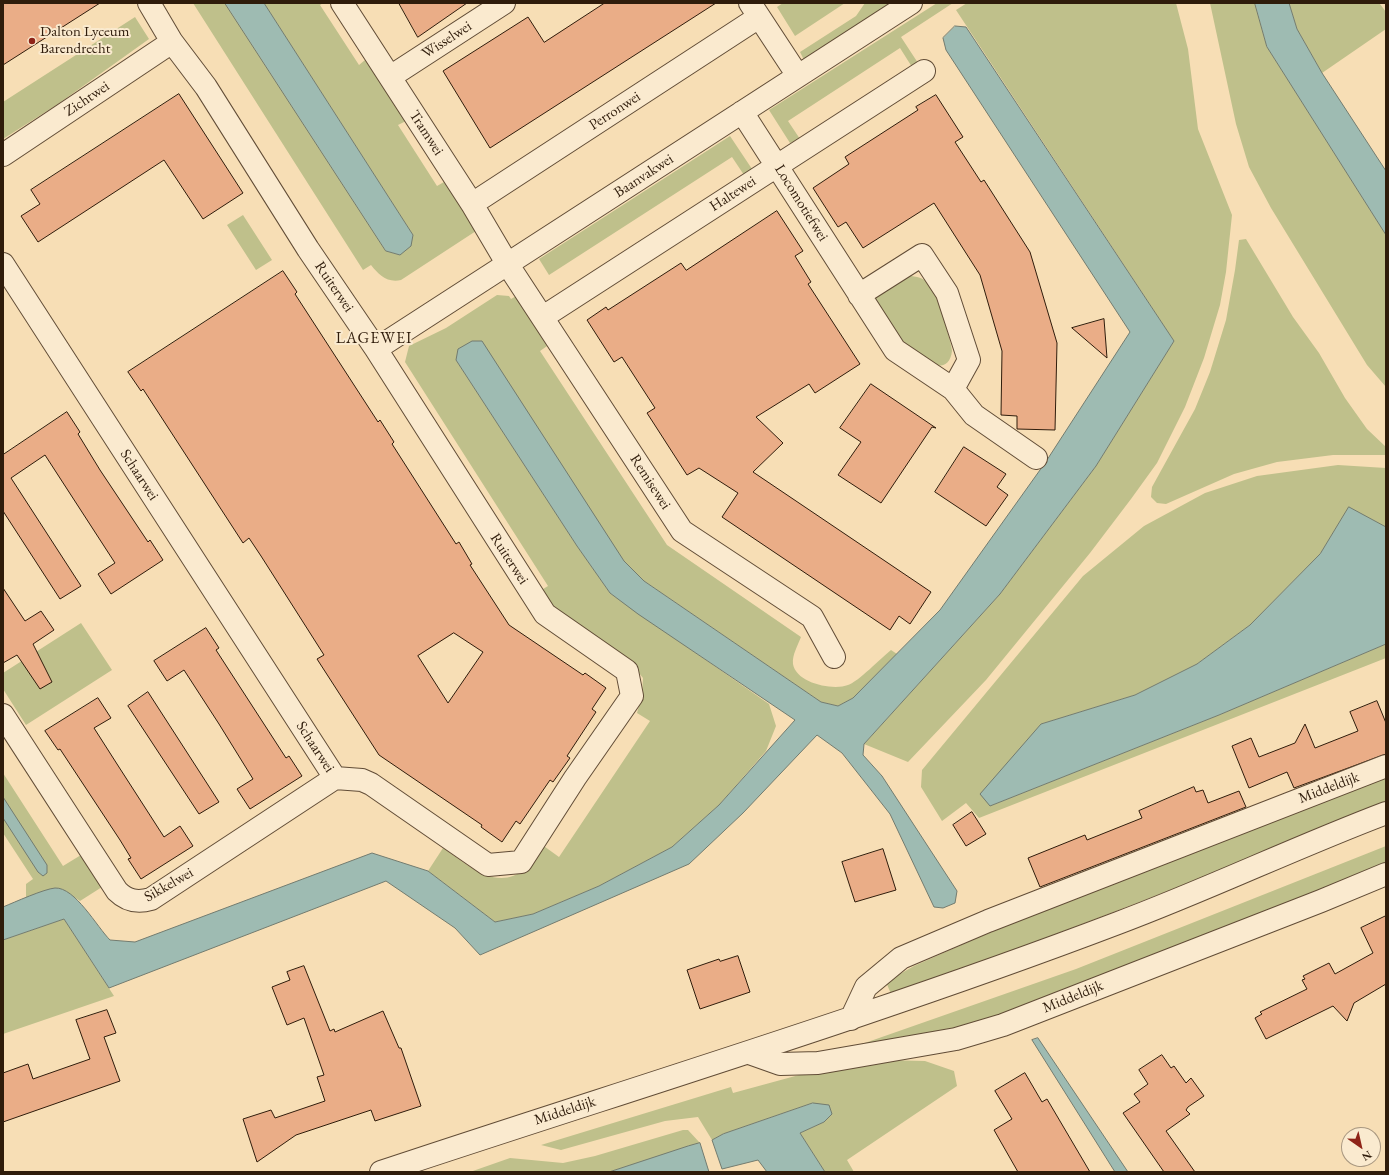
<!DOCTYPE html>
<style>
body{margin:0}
#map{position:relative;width:1389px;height:1175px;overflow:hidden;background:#f7deb5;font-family:"EB Garamond",serif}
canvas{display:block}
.frame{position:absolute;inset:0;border:4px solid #2f1c0b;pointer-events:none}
.north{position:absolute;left:1341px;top:1127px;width:40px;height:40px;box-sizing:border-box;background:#faeacf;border:1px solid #a99881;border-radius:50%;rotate:146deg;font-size:11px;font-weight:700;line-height:16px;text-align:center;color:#2f1c0b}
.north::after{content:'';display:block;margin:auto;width:14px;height:18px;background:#8f2418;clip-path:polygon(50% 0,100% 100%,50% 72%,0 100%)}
</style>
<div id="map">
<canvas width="1389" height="1175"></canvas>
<div class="frame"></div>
<div class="north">N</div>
</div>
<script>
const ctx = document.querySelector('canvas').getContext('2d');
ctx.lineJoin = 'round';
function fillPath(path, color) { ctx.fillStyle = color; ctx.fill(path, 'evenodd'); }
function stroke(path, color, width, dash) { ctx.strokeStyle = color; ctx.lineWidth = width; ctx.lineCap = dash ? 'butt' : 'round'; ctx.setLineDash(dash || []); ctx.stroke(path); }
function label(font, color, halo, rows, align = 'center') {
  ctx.font = font + ' "EB Garamond",serif'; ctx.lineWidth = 4; ctx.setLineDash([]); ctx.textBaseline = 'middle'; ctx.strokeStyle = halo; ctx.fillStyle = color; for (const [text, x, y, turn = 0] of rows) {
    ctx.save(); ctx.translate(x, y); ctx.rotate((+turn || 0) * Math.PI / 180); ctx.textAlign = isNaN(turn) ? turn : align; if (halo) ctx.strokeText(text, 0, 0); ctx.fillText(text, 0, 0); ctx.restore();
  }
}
fillPath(new Path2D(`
 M 193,3 L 225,3 L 386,251 L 400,255 L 413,235 L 264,3 L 323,3 L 320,5 L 359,65 L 365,60 L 406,121 L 398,125 L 437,186 L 444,182 L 476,231 L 401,280 C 387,283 379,275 371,265 L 363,270 Z
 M 783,3 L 845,3 L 795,36 L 777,7 Z
 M 865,3 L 891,3 L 804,60 L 800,52 L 856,16 Z
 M 937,3 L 953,3 L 901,37 L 918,63 L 912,67 L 900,48 L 788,121 L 800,139 L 790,143 L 769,110 Z
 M 967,3 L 1176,3 L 1188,49 L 1198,129 L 1232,215 L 1226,272 L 1220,305 L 1204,358 L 1185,407 L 1157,463 L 1131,499 L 1090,553 L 986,680 L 908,762 L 864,744 L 1000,594 L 1096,466 L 1174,341 L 956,10 Z
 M 1210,3 L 1255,3 L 1267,47 L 1386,235 L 1386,387 L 1367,365 L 1271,208 L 1249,167 L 1236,124 Z
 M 1289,3 L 1381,3 L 1380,4 L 1386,12 L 1386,29 L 1322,73 L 1297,29 Z
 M 135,17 L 149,39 L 58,104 L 3,139 L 3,102 Z
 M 730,136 L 752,169 L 744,175 L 732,157 L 549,275 L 539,259 Z
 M 243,215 L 272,260 L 256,270 L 227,225 Z
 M 1246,239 L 1293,317 L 1319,353 L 1345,398 L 1367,429 L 1386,447 L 1386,455 L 1333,455 L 1277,462 L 1234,474 L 1166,504 L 1157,503 L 1151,497 L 1152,487 L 1195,409 L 1210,372 L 1226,320 L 1235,270 L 1239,240 Z
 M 908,276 C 917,276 923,278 930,284 C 935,290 952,343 952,351 C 949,378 919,362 908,349 C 895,334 886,315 875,298 Z
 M 497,295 L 509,296 L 511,299 L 518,295 L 550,344 L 540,351 L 667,545 L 801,637 C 798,645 792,655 793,664 C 796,683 833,691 848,685 C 858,682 881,658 891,650 L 897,654 L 853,698 L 838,706 L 821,702 L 644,581 L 624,561 L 456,360 L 577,546 L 610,593 L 769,704 L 776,726 L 766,751 L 719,805 L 672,847 L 599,886 L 533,914 L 495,922 L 428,871 L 443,848 C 468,865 497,893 526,868 C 532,862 537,851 541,844 L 559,857 L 650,721 L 637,713 L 642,694 L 643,678 L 630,662 L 550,607 L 540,591 L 548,586 L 405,362 L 409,346 L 446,328 Z
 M 1338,465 L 1386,468 L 1386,527 L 1349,508 L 1320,554 L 1250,625 L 1197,664 L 1135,695 L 1041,724 L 990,806 L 1219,715 L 1386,644 L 1386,658 L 979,818 L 966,803 L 942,821 L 921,787 L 922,770 L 1083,576 L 1144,526 L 1205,493 L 1257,476 Z
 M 81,623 L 112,670 L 26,725 L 3,689 L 3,673 Z
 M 1386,771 L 1386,804 C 1222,870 1058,936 891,994 L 886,982 L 914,966 L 977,938 Z
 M 3,773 L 63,866 L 81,855 L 102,887 L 80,901 C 57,884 52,890 26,898 L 26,884 L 33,879 L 3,833 Z
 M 1386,846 L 1386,862 L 1323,889 L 963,1030 L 822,1058 L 1076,969 Z
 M 64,919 L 114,996 L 3,1034 L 3,940 Z
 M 885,1060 L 925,1061 L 954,1071 L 957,1086 L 847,1160 L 854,1172 L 825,1172 L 800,1133 L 824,1122 L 813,1103 L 723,1134 L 712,1140 L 698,1117 L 665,1121 L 561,1150 L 541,1145 L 731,1087 L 733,1093 L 799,1075 Z
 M 683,1130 L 688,1130 L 700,1143 L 609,1172 L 470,1172 L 510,1158 L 563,1163 L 595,1156 Z`), '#bfc08b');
const water = new Path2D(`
 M 225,3 L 264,3 L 413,235 L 411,246 L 400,255 L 386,251 Z
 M 1255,3 L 1289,3 L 1297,29 L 1322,73 L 1386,171 L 1386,235 L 1267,47 Z
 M 955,26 L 966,27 L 1174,341 L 1096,466 L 1000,594 L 864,744 L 863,755 L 882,776 L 957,891 L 955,903 L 943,908 L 934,907 L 890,814 L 842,753 L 817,735 L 743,813 L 689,864 L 480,955 L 455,928 L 386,881 L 109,988 L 64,919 L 3,940 L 3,907 C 15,902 44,889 55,888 C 75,887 97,927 110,940 L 135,942 L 372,853 L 428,871 L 495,922 L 533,914 L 599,886 L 672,847 L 719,805 L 795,720 L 638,614 L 610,593 L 577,546 L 456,360 L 458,349 L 472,341 L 482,341 L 624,561 L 644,581 L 821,702 L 838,706 L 853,698 L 940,610 L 1045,463 L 1130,332 L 946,50 L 943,38 Z
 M 1349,507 L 1386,527 L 1386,644 L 1219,715 L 990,806 L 980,794 L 1041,724 L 1135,695 L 1197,664 L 1250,625 L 1320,554 Z
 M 3,797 L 47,865 L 47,873 L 43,876 L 38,872 L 3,818 Z
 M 1038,1038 L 1128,1172 L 1115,1172 L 1032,1040 Z
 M 813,1103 L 829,1105 L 832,1114 L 824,1122 L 800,1133 L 825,1172 L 767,1172 L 758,1160 L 722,1169 L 712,1140 L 723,1134 Z
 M 700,1143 L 709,1172 L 609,1172 L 688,1146 Z`);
fillPath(water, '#9ebbb2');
stroke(water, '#727b6f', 1);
const building = new Path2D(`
 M 3,3 L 100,3 L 3,65 Z
 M 399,3 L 467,3 L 418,37 Z
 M 605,3 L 716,3 L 490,148 L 443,71 L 528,17 L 544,42 Z
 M 179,94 L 243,193 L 203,219 L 164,160 L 38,242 L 21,216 L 40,204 L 31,190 Z
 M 936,95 L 963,137 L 955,142 L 981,182 L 984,180 L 1030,252 L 1057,343 L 1055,430 L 1017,429 L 1017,416 L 1001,415 L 1002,351 L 980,275 L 934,203 L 863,248 L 846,222 L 838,227 L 813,188 L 849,164 L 845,157 L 918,110 L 916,107 Z
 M 777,211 L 803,251 L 795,256 L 811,282 L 808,284 L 860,364 L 815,393 L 809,384 L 756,417 L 783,443 L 753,472 L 931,592 L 910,624 L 899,616 L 890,630 L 722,517 L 738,493 L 699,468 L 687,475 L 647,413 L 655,408 L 622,357 L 614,362 L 587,320 L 606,307 L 608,310 L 681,263 L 686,270 Z
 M 283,271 L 297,292 L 295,294 L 378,422 L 380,420 L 394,442 L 392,444 L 456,544 L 459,542 L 472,564 L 470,565 L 509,625 L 583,675 L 585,673 L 606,688 L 592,709 L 596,712 L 567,756 L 570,758 L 553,782 L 550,780 L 520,824 L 516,821 L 502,842 L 481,827 L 482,825 L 379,755 L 317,659 L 324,655 L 261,556 L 249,538 L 243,543 L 143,389 L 141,391 L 128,372 ZM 454,633 L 483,652 L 448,703 L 418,656 Z
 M 1104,319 L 1107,358 L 1072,328 Z
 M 871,384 L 936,428 L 932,427 L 881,503 L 838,475 L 861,442 L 840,428 Z
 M 67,412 L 80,432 L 78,434 L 100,470 L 148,542 L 150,540 L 163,560 L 111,594 L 98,574 L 115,563 L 45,455 L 11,478 L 81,586 L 60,599 L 3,511 L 3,455 Z
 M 964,447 L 1006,474 L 997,487 L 1008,495 L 986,526 L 935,492 Z
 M 3,588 L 25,621 L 41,611 L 54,630 L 33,644 L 52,682 L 40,689 L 17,655 L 3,663 Z
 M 206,628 L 219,648 L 216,650 L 227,667 L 286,758 L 289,756 L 302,776 L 250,809 L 237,789 L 253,779 L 219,724 L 184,670 L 167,681 L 154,661 Z
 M 148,692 L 219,802 L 199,814 L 128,706 Z
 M 98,698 L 111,718 L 94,728 L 117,764 L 164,837 L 180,826 L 193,846 L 141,879 L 128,859 L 131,858 L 120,840 L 60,749 L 58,750 L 45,731 Z
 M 1377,701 L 1386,723 L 1386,754 L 1294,788 L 1287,772 L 1249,788 L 1232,746 L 1251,738 L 1259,757 L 1295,743 L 1305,724 L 1315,748 L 1358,731 L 1350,712 Z
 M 1194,787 L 1196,792 L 1203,790 L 1208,803 L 1239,791 L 1246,807 L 1040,887 L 1028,858 L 1085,835 L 1087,840 L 1142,818 L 1139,811 Z
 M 972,812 L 986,834 L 966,846 L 953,825 Z
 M 883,849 L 896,890 L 855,902 L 842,862 Z
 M 1386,916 L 1386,984 L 1354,1003 L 1347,1021 L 1333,1006 L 1266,1039 L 1255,1018 L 1262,1014 L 1260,1012 L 1307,989 L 1302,980 L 1305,979 L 1303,976 L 1329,963 L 1335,974 L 1373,953 L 1361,928 Z
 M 738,956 L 750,992 L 700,1009 L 687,970 L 719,959 L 720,961 Z
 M 304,966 L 330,1031 L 334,1029 L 335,1032 L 383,1011 L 399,1048 L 401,1048 L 421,1106 L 375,1121 L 371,1110 L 296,1135 L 257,1162 L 243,1119 L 271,1110 L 275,1118 L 325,1101 L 317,1077 L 324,1075 L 304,1018 L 287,1025 L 272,987 L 290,980 L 287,972 Z
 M 107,1010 L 116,1033 L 104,1037 L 120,1081 L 3,1122 L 3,1073 L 28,1064 L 33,1079 L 90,1059 L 76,1020 Z
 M 1162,1055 L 1171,1068 L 1174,1066 L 1186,1083 L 1191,1078 L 1204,1096 L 1188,1107 L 1186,1110 L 1190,1114 L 1166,1131 L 1195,1172 L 1164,1172 L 1123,1113 L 1140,1102 L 1134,1094 L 1148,1084 L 1139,1070 Z
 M 1025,1073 L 1042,1102 L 1047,1099 L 1090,1172 L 1018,1172 L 994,1130 L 1012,1119 L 995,1091 Z`);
fillPath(building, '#eaad87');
stroke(building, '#2f1c0b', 1);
const street = new Path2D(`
 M 342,3 L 472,204 L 508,265 L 682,531 L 812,617 L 834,657
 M 750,3 L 798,76
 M 390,77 L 504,3
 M 742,112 L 895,350 L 953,389 L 969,360 L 947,293 L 922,255 L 859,295
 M 3,155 L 172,42
 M 472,204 L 759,17
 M 3,264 L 335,778 L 362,780 L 371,784 L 488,865 L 521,862 L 575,778 L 632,696 L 627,671 L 545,614 L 376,349 L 308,249 L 206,87 L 172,42 L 149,3
 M 543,317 L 924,71
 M 376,349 L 911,3
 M 953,389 L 974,415 L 1036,458
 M 3,715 L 117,891 C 127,901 137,903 151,899 L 335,778
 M 851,1019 L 866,987 L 901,958 L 988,921 L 1386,766
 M 749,1053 L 780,1064 L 818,1063 L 956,1039 L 1003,1025 L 1321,901 L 1386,874
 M 381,1172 C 627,1090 876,1015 1118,923 C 1209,889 1296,847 1386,813`);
stroke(street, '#614c36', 24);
stroke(street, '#faeacf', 22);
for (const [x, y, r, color] of [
 [32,41,4,"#8f2418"]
]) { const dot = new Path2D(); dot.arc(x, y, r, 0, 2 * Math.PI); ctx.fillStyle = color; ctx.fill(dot); stroke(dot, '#faeacf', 1.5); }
label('15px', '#2f1c0b', '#faeacf', [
 ["Dalton Lyceum",40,32],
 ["Barendrecht",40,49]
], 'left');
label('15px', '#2f1c0b', '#faeacf', [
 ["Wisselwei",447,40,-33],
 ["Zichtwei",87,99,-34],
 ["Perronwei",615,111,-33],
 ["Tramwei",426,133,57],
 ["Baanvakwei",644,176,-33],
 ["Haltewei",733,194,-33],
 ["Locomotiefwei",801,203,58],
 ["Ruiterwei",334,287,56],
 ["Schaarwei",139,475,57],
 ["Remisewei",650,482,57],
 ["Ruiterwei",509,559,57],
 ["Schaarwei",315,747,57],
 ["Middeldijk",1329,788,-21],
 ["Sikkelwei",169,885,-30],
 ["Middeldijk",1073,997,-22],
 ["Middeldijk",565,1111,-18]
]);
ctx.letterSpacing = '1px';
label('16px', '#2f1c0b', '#faeacf', [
 ["LAGEWEI",374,339]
]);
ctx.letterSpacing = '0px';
</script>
